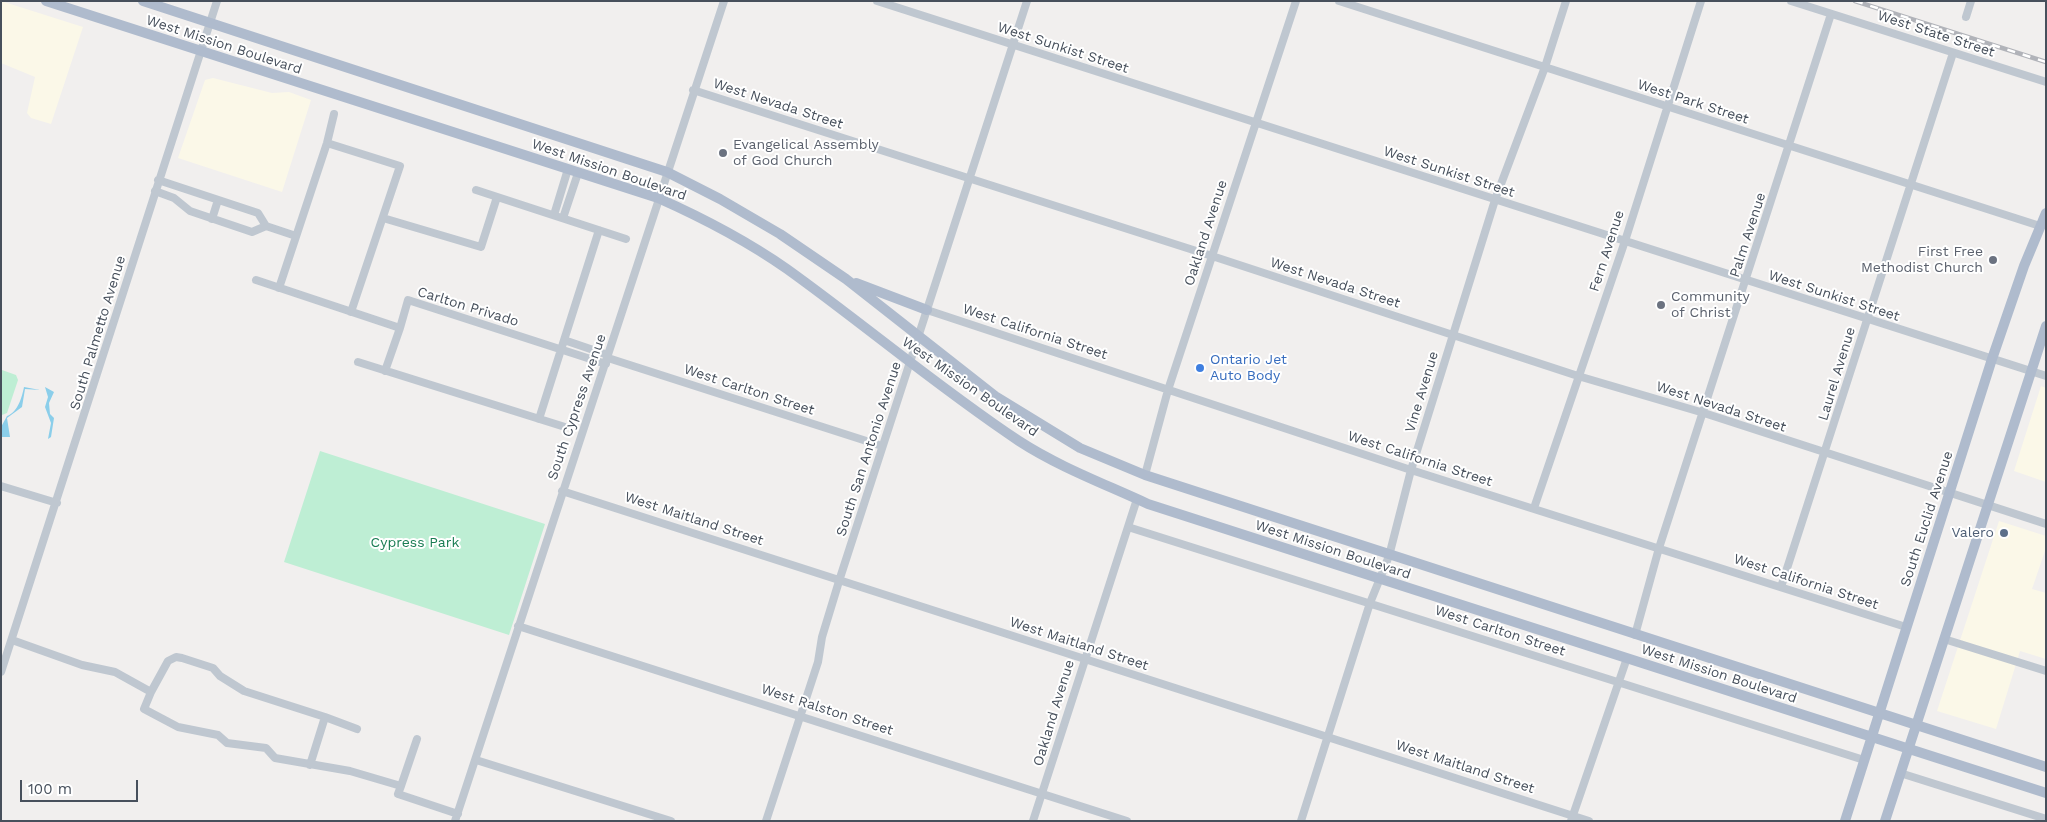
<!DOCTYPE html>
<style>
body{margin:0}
#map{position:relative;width:2047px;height:822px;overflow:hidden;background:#f1efee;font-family:"Work Sans",sans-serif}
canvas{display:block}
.frame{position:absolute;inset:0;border:2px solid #47505c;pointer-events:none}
.scale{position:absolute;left:20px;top:780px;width:118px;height:22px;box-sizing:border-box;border:2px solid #47505c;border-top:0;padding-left:6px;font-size:15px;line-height:18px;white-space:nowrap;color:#47505c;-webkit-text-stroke:4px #fff;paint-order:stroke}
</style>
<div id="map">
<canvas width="2047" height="822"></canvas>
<div class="frame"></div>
<div class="scale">100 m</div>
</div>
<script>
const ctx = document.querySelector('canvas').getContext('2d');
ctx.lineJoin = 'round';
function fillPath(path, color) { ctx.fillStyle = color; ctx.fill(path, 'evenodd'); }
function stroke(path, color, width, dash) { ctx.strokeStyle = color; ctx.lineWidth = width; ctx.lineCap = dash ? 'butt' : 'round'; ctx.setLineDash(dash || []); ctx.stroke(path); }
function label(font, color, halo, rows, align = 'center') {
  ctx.font = font + ' "Work Sans",sans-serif'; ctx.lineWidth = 4; ctx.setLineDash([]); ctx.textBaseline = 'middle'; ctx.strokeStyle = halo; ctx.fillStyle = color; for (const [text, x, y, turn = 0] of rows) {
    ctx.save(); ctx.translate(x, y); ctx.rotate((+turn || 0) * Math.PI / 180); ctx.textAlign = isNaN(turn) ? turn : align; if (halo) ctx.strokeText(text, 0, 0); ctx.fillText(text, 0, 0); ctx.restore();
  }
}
fillPath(new Path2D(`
 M 1,1 L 83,27 L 51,124 L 31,118 L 27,113 L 35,77 L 1,63 Z
 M 213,78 L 272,93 L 289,92 L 311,100 L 282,192 L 178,158 L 205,80 Z
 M 2041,386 L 2046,388 L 2046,482 L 2014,471 Z
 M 1999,521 L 2046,536 L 2046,548 L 2032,589 L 2046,593 L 2046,659 L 2020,651 L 1996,729 L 1937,711 Z`), '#fbf8e8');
fillPath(new Path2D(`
 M 2,370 L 16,375 L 18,380 L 7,413 L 2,415 Z
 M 320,451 L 545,524 L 509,635 L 284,562 Z`), '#beeed4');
fillPath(new Path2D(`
 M 24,387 L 40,390 L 25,389 L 22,407 L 7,418 L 10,437 L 1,437 L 1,427 L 7,416 C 18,412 22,397 24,387 Z
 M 45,387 L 54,392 L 49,403 L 50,414 L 54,418 L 51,437 L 48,439 L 51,423 L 45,407 L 48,397 Z`), '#8bceea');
stroke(new Path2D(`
 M 877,1 L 2046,376
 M 1339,1 L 2040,226
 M 1791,1 L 2046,82
 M 1966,17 L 1971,1
 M 693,90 L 1212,256 L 1578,376 L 1704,413 L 2046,524
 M 327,143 L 400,166 L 351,312
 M 158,180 L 258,213 L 266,226
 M 476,190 L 626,239
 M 155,191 L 174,198 L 190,211 L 252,232 L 266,226 L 296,236
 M 554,215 L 568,169
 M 383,218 L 481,247 L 497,197
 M 563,218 L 578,173
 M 212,219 L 218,200
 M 256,280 L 400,328 L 408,300 L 606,364
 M 279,288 L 327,143 L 334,114
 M 927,310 L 1411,470 L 1906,627
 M 564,340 L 608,355
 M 608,358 L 882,446
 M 358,362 L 565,427
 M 385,371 L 400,328
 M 539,419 L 599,230
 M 1145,475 L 1168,390 L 1296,1
 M 1,486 L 57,503
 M 562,491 L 1589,821
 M 1534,508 L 1625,241 L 1701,1
 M 1128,527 L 1864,760
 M 1781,587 L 1953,53
 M 518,626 L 1127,821
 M 1635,635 L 1659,548 L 1831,14
 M 1944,639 L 2046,671
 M 12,640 L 82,665 L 115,672 L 151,692 L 168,661 L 176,657 L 182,658 L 213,668 L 220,676 L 244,691 L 325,717
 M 1,672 L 217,1
 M 151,692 L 144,709 L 178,727 L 218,735 L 227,743 L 266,748 L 275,758 L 350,771 L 401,786 L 417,739
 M 476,760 L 671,821
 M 310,765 L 325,717 L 357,729
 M 1900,773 L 2046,819
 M 401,786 L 398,794 L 458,814
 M 455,821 L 724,1
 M 766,821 L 818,662 L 822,637 L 840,578 L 1027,1
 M 1033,821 L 1137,499
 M 1301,821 L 1370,603 L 1389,556 L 1411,470 L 1495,200 L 1545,67 L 1566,1
 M 1571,821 L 1627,658`), '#bfc7d0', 8);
stroke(new Path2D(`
 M 46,1 L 658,198 C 703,218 747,241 787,269 C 865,325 939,388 1019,441 C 1059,467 1105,484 1148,504 L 2046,793
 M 143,1 L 667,172 L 720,199 L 780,234 L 846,279 L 995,396 L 1080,448 L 1145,475 L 2046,767
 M 856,283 L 927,310
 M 1845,821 L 1992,359 L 2024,266 L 2046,213
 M 1885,821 L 2046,326`), '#afbbcd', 10);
const rail = new Path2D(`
 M 1855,1 L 2046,62`);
stroke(rail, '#b1b3b9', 4.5);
stroke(rail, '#fff', 2.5, [8]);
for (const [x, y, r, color] of [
 [723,153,5,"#6b7280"],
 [1993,260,5,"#6b7280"],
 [1661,305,5,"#6b7280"],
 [1200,368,5,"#3f7fe0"],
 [2004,533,5,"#5c6f8a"]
]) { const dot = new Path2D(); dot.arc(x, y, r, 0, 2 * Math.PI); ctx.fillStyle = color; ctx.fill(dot); stroke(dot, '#fff', 2); }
label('14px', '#47505c', '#fff', [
 ["West State Street",1936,34,18],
 ["West Mission Boulevard",224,45,18],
 ["West Sunkist Street",1063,48,18],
 ["West Park Street",1693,102,18],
 ["West Nevada Street",778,104,18],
 ["West Mission Boulevard",609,170,19],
 ["West Sunkist Street",1449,172,18],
 ["Oakland Avenue",1206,233,-72],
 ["Palm Avenue",1748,235,-72],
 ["Fern Avenue",1607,251,-72],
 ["West Nevada Street",1335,283,18],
 ["West Sunkist Street",1834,296,18],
 ["Carlton Privado",468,307,17],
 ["West California Street",1035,332,18],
 ["South Palmetto Avenue",98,333,-73],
 ["Laurel Avenue",1837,374,-73],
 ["West Mission Boulevard",970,387,35],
 ["West Carlton Street",749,390,18],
 ["Vine Avenue",1422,392,-73],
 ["South Cypress Avenue",577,407,-71],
 ["West Nevada Street",1721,407,18],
 ["South San Antonio Avenue",869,449,-72],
 ["West California Street",1420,459,18],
 ["West Maitland Street",694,519,18],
 ["South Euclid Avenue",1927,519,-72],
 ["West Mission Boulevard",1333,550,18],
 ["West California Street",1806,582,18],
 ["West Carlton Street",1500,631,18],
 ["West Maitland Street",1079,644,18],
 ["West Mission Boulevard",1719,674,18],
 ["West Ralston Street",827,710,18],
 ["Oakland Avenue",1054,713,-73],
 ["West Maitland Street",1465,767,18]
]);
label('14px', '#5b616d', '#fff', [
 ["Evangelical Assembly",733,145],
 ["of God Church",733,161],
 ["First Free",1983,252,"right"],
 ["Methodist Church",1983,268,"right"],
 ["Community",1671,297],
 ["of Christ",1671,313]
], 'left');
label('14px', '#366cbe', '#fff', [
 ["Ontario Jet",1210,360],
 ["Auto Body",1210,376]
], 'left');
label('14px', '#4e5e75', '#fff', [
 ["Valero",1994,533]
], 'right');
label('14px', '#197c53', '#fff', [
 ["Cypress Park",415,543]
]);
</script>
